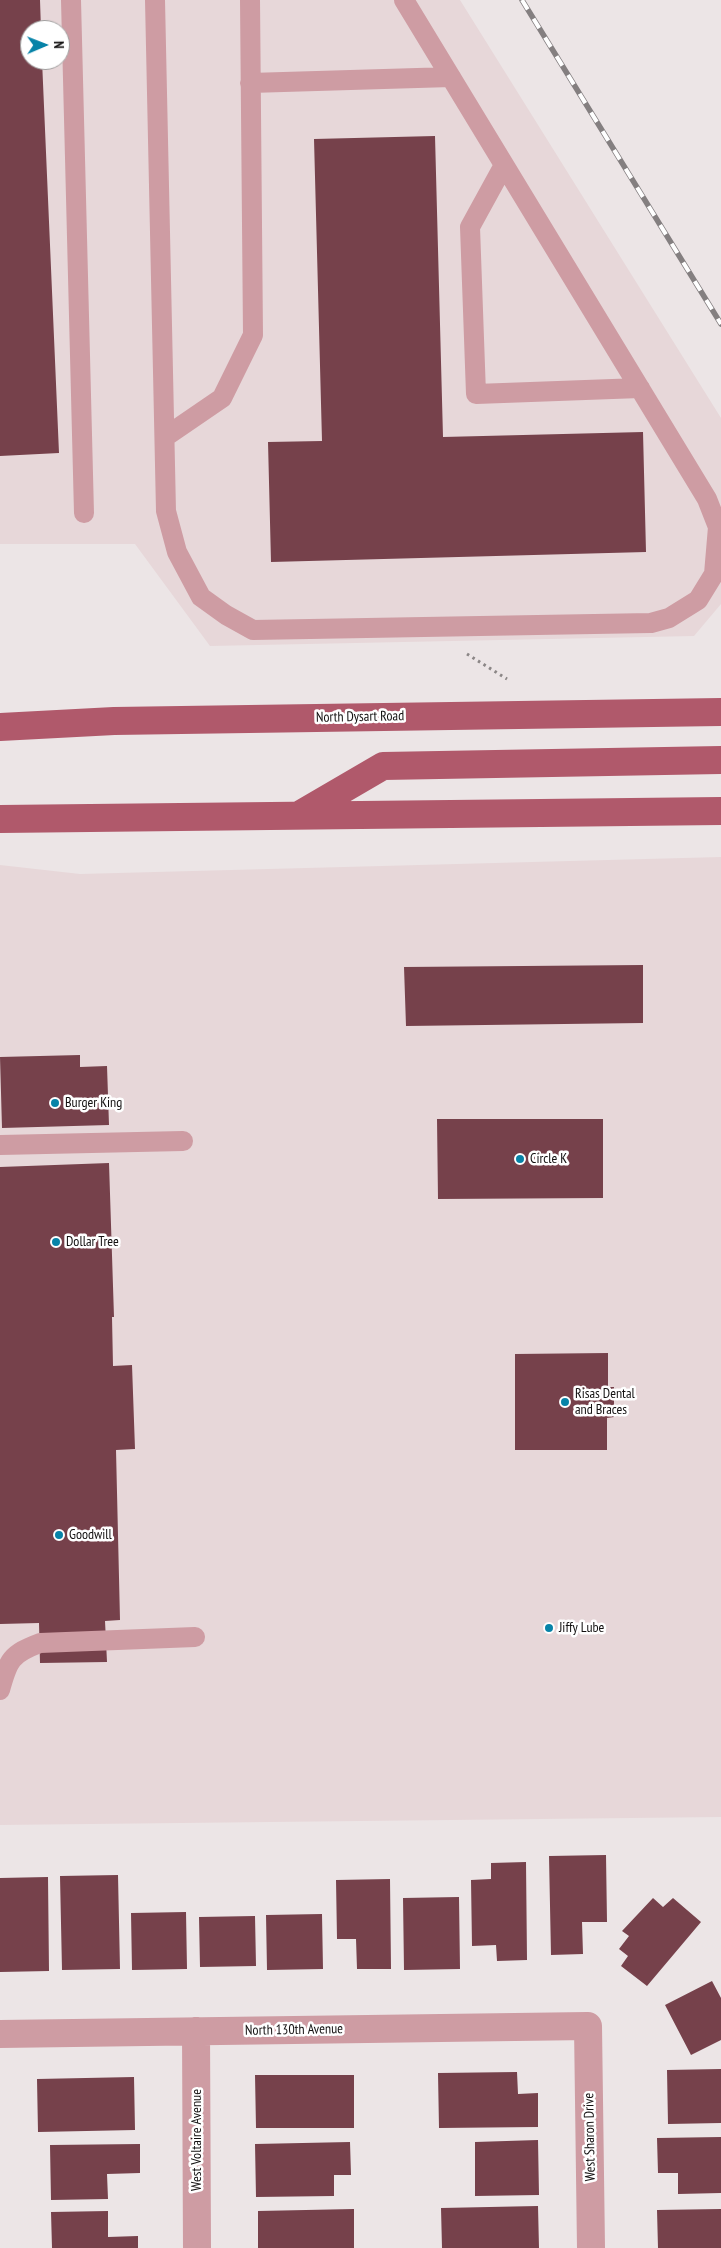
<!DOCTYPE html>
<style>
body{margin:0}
#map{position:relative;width:721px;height:2248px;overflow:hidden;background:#ece5e6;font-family:"PT Sans Narrow",sans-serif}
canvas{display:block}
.north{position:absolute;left:20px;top:20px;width:50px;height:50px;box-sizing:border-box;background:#fff;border:1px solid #a09f9f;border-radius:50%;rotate:89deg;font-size:14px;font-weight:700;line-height:20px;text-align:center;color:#121010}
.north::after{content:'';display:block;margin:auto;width:18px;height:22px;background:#0783a8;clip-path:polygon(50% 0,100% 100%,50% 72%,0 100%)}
</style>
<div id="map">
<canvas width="721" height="2248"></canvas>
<div class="north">N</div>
</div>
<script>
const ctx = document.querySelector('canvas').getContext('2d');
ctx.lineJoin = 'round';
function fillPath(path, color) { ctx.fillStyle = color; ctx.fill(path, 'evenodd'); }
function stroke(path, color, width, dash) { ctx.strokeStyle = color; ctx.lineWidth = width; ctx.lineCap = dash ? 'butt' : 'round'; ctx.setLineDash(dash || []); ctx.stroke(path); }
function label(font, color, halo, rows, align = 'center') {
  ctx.font = font + ' "PT Sans Narrow",sans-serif'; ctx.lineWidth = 5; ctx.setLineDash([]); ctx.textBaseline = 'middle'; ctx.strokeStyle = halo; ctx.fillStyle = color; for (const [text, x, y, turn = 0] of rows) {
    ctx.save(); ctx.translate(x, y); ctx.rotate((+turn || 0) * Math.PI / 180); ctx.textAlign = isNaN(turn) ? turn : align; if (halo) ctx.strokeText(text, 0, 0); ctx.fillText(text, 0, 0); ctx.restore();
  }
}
fillPath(new Path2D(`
 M 0,0 L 460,0 L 721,418 L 721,604 L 694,636 L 210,646 L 135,544 L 0,544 ZM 30,30 L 60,30 L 60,60 L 30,60 Z
 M 721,857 L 721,1817 L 0,1825 L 0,865 L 80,874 Z`), '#e7d7d9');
fillPath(new Path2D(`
 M 0,0 L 40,0 L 41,30 L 30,30 L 30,60 L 42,60 L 59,453 L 0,456 Z
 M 435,136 L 443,437 L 643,432 L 646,552 L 271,562 L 268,442 L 322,441 L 314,139 Z
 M 643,965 L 643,1023 L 406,1026 L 404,967 Z
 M 80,1055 L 80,1067 L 107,1066 L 109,1125 L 2,1128 L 0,1057 Z
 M 437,1119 L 603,1119 L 603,1198 L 438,1199 Z
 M 109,1163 L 114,1317 L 112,1317 L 113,1366 L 132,1365 L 135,1449 L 116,1450 L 120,1620 L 105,1621 L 107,1662 L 40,1663 L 39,1623 L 0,1624 L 0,1167 Z
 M 608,1353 L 608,1387 L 614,1387 L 614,1417 L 607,1418 L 607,1450 L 515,1450 L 515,1354 Z
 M 606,1855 L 607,1922 L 582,1922 L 583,1954 L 551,1955 L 549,1856 Z
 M 526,1862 L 527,1960 L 497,1961 L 496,1945 L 472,1946 L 471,1880 L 491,1879 L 491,1863 Z
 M 118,1875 L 120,1969 L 62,1970 L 60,1876 Z
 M 48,1877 L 49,1971 L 0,1972 L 0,1878 Z
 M 390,1879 L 391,1969 L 357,1969 L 356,1939 L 337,1939 L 336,1880 Z
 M 459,1897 L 460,1969 L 404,1970 L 403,1898 Z
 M 653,1898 L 663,1907 L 673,1898 L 701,1922 L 647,1986 L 621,1966 L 628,1956 L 619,1949 L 629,1936 L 622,1931 Z
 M 186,1912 L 187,1969 L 132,1970 L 131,1913 Z
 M 322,1914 L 323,1969 L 267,1970 L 266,1915 Z
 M 255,1916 L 256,1966 L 200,1967 L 199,1917 Z
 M 712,1981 L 721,1998 L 721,2040 L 691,2055 L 665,2005 Z
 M 721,2069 L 721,2123 L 668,2124 L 667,2070 Z
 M 517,2072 L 518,2094 L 538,2093 L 538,2127 L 439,2128 L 438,2073 Z
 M 255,2075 L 354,2075 L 354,2128 L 256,2128 Z
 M 134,2077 L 135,2130 L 38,2132 L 37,2079 Z
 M 721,2137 L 721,2193 L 678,2194 L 678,2173 L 658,2173 L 657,2138 Z
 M 538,2140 L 539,2195 L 475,2196 L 475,2142 Z
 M 350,2142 L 351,2175 L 334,2175 L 334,2196 L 256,2197 L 255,2144 Z
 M 140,2144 L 140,2173 L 107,2174 L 108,2199 L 51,2200 L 50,2145 Z
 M 538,2206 L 539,2248 L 442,2248 L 441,2208 Z
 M 354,2209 L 354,2248 L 258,2248 L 258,2211 Z
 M 721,2209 L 721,2248 L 658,2248 L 657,2210 Z
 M 108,2211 L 108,2237 L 138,2236 L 138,2248 L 52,2248 L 51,2212 Z`), '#76414b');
stroke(new Path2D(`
 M 467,654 L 507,679`), '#8b8686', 3, [2.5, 4]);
stroke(new Path2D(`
 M 71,0 L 84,513
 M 155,0 L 166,511 L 177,552 L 201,597 L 226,615 L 253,630 L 651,623 L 669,618 L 698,600 L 714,574 L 718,527 L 707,499 L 404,0
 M 250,83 L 451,77
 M 504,165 L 470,227 L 476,394 L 640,388
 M 165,437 L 222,398 L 253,335 L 250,0
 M 0,1145 L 183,1141
 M 0,1690 C 8,1660 11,1654 40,1643 L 195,1637`), '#ce9ca3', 20);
stroke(new Path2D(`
 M 196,2031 L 197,2248
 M 0,2034 L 588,2026 L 591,2248`), '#ce9ca3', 28);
stroke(new Path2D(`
 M 0,727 L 114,721 L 721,712
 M 299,815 L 383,766 L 721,760
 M 0,819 L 721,811`), '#b0596b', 28);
const rail = new Path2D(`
 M 522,0 L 721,324`);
stroke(rail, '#847f80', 5.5);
stroke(rail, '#fff', 4, [11]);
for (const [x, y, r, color] of [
 [55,1103,5,"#0783a8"],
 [520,1159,5,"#0783a8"],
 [56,1242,5,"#0783a8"],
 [565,1402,5,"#0783a8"],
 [59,1535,5,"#0783a8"],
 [549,1628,5,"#0783a8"]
]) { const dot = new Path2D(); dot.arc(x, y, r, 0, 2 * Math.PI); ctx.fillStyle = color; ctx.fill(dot); stroke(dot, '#fff', 2); }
label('14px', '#121010', '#fff', [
 ["North Dysart Road",360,717,-1],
 ["North 130th Avenue",294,2030,-1],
 ["West Sharon Drive",590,2137,-91],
 ["West Voltaire Avenue",197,2140,-90]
]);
label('14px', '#121010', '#fff', [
 ["Burger King",65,1103],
 ["Circle K",530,1159],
 ["Dollar Tree",66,1242],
 ["Risas Dental",575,1394],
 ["and Braces",575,1410],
 ["Goodwill",69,1535],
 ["Jiffy Lube",559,1628]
], 'left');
</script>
